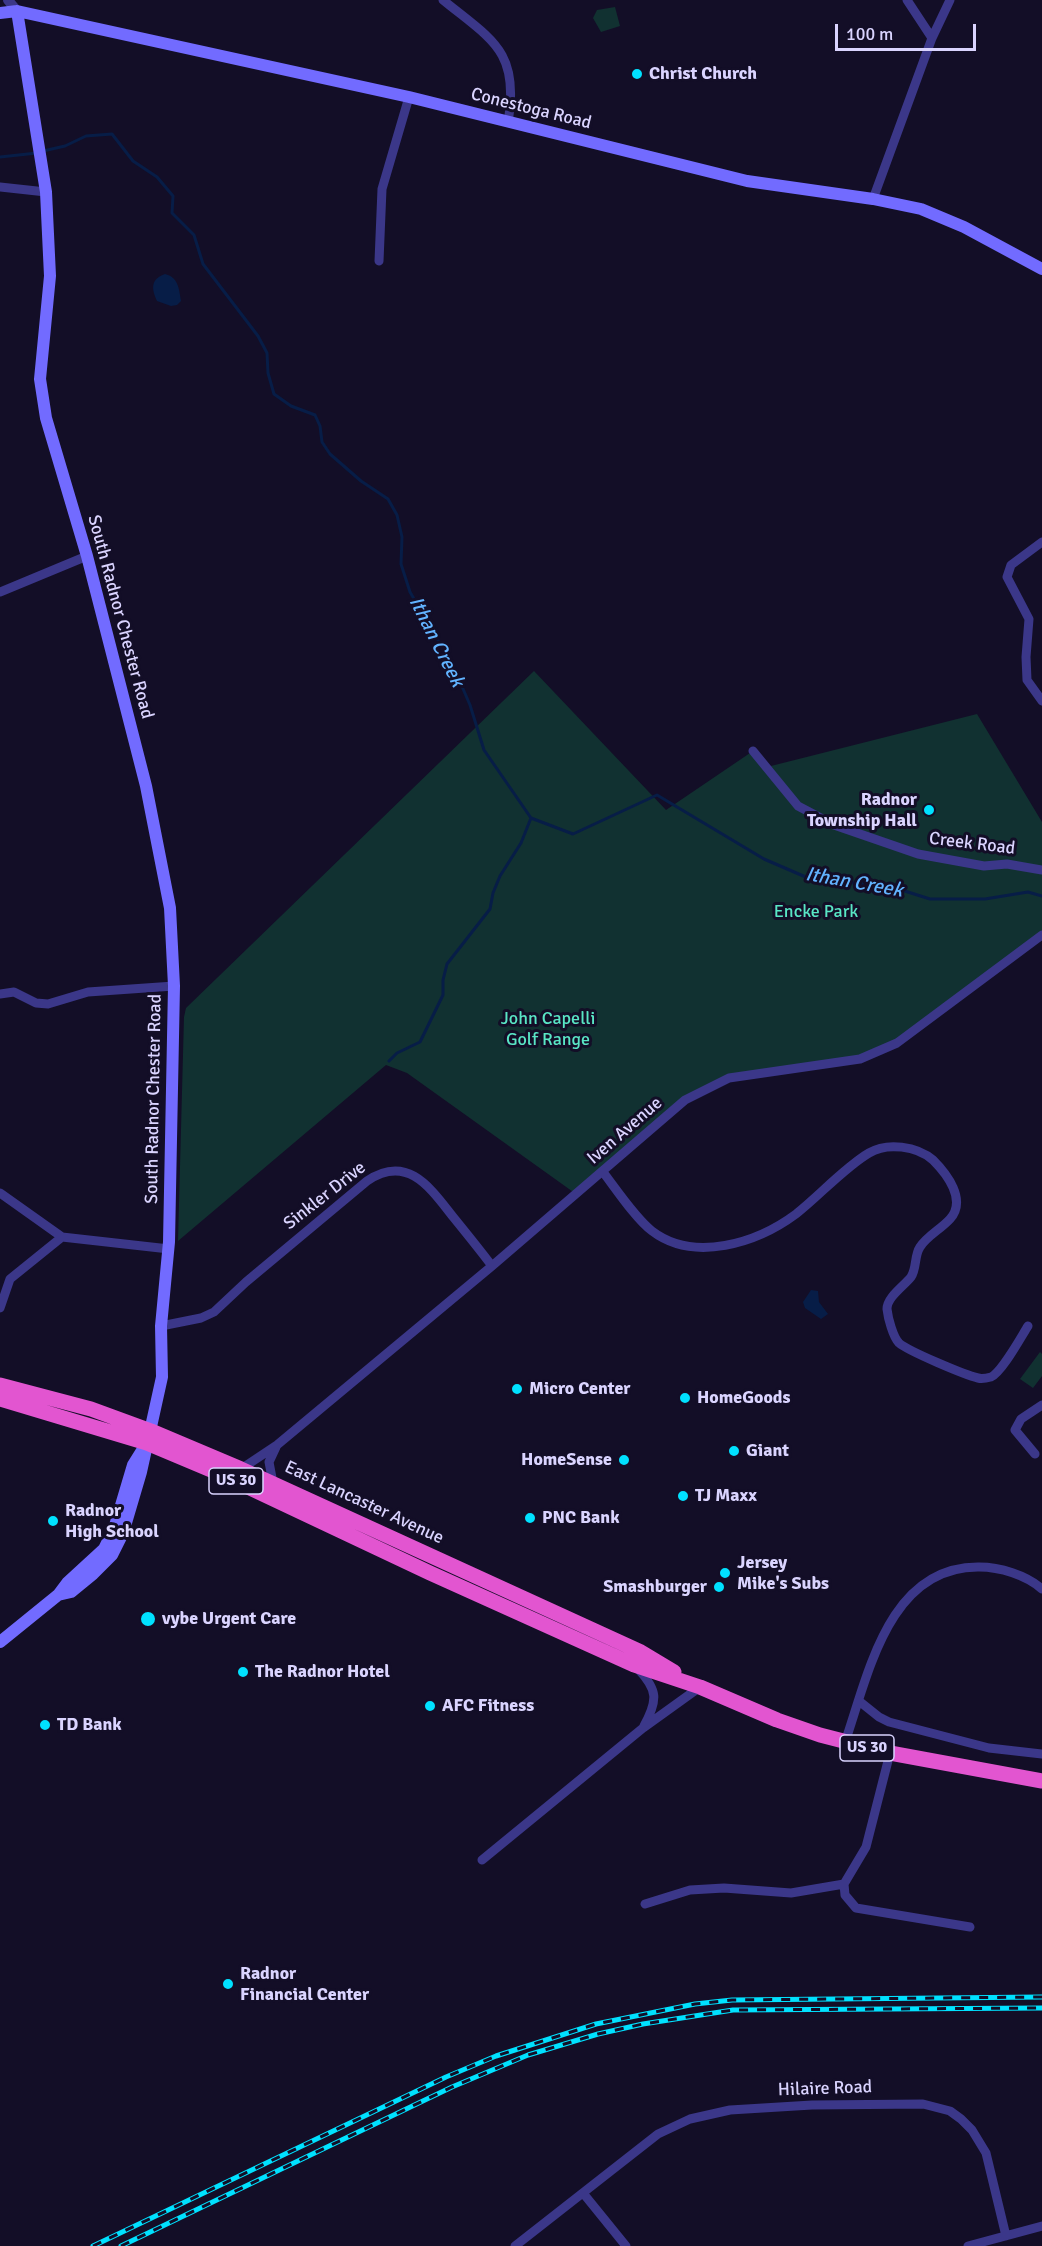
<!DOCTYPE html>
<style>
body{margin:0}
#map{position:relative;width:1042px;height:2246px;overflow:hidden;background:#130e27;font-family:Signika,sans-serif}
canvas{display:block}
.scale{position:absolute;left:835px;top:24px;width:141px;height:27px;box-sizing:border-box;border:3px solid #dad4ff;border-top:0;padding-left:8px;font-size:18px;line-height:21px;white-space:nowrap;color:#dad4ff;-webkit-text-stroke:4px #130e27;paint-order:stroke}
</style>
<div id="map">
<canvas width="1042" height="2246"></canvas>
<div class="scale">100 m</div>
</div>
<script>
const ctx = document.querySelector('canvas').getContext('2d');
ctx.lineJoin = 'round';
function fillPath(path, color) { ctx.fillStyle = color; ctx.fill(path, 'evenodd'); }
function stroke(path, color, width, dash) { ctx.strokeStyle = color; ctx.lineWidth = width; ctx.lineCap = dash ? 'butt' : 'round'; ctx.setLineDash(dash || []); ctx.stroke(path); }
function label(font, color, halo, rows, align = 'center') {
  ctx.font = font + ' Signika,sans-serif'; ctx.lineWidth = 6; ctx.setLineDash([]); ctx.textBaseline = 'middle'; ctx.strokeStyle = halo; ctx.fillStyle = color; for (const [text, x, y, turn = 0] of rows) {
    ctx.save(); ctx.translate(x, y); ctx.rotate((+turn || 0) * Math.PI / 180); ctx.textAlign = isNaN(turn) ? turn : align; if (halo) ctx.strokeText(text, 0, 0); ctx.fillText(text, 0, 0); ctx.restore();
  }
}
fillPath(new Path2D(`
 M 615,7 L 620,26 L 601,32 L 593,18 L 597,10 Z
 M 534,671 L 666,810 L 753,751 L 767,767 L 977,714 L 1042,822 L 1042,935 L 897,1043 L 860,1059 L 729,1078 L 685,1100 L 576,1194 L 407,1073 L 386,1065 L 178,1241 L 184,1017 L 186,1008 Z
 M 1040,1352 L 1042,1354 L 1042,1376 L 1033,1388 L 1020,1379 Z`), '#113131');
fillPath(new Path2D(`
 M 165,274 C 178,277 179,288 181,301 L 177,305 L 171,306 L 157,301 C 151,288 151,279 165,274 Z
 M 811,1290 L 818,1291 L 819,1302 L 828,1314 L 821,1319 L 805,1308 L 803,1302 Z`), '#071d47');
stroke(new Path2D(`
 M 43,151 L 65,146 L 86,136 L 112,134 L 133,161 L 157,177 L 173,196 L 172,213 L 194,235 L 203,264 L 258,336 L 267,353 L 268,373 L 274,394 L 291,406 L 315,415 L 320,426 L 322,442 L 330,454 L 361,481 L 388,499 L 397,515 L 402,537 L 401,564 L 410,592 L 454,668 L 470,705 L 484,750 L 531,818 L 573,834 L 657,795 L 764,859 L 808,878 L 892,887 L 930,899 L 985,899 L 1028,892 L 1042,896
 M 0,157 L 37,153
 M 389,1061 L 397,1053 L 420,1042 L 443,995 L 443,980 L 447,964 L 490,909 L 493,893 L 500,876 L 521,843 L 531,818`), '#071d47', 3);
stroke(new Path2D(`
 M 443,0 C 492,40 520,51 508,122
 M 907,0 L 932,38
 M 0,187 L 46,192
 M 873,199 L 932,38 L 950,0
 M 379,261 L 382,189 L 409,97
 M 1042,542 L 1011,565 L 1007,577 L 1029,619 L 1026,657 L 1027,680 L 1042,701
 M 0,592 L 87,556
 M 753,751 L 798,806 L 834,825 L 918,854 L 984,866 L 1007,864 L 1042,870
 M 0,994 L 14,992 L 36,1003 L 48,1004 L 88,992 L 174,986
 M 603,1172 C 616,1189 636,1219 652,1231 C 694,1263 757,1243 796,1214 C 819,1196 845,1167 869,1153 C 887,1142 917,1146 933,1160 C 947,1174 967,1200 950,1219 C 941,1229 927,1236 920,1247 C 914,1256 917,1268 911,1277 C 904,1286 887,1297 887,1309 C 888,1318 893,1337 899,1343 C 908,1351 965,1375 978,1378 C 982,1379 987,1378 991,1377 C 1002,1372 1021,1337 1028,1326
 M 0,1193 L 62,1237
 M 0,1308 L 10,1279 L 62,1237 L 169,1249
 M 161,1326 L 201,1318 L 214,1312 L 246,1282 L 367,1181 C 408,1153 431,1189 454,1218 C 467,1234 480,1250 492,1266
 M 1035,1454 L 1015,1430 L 1021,1419 L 1042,1405
 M 241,1469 L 277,1445 L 492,1266 L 685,1100 L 729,1078 L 860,1059 L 897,1043 L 1042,935
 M 273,1483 L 269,1462 L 276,1447
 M 638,1669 C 658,1690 658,1700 644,1726
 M 859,1701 L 879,1717 L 889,1722 L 989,1748 L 1042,1754
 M 845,1742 C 868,1676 888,1566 979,1567 C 1000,1567 1026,1575 1042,1589
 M 482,1860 L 643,1728 L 700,1687
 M 844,1884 L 845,1895 L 856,1908 L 970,1927
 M 645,1904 L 690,1890 L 724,1888 L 791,1893 L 844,1884 L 866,1847 L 890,1753
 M 583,2193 L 626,2246
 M 515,2246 L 658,2134 L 690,2119 L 730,2110 L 812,2105 L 923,2104 L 950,2111 L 961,2119 L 972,2130 L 986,2153 L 1006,2236
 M 968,2246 L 1042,2226`), '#3b3789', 9);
stroke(new Path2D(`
 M 8,0 L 17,11`), '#3b3789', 10);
stroke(new Path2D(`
 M 17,11 L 46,192 L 50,276 L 40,379 L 46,418 L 87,556 L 146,786 L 170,908 L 174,986 L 169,1242 L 161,1326 L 162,1377 L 141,1472 L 123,1533 L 112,1555 L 93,1574 L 71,1592 L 58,1595
 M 0,13 L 17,11 L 409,97 L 747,181 L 873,199 L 921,209 L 964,227 L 1042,269
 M 0,1642 L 58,1595 L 67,1583 L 104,1549 L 114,1529 L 133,1465 L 143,1449`), '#726bff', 12);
stroke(new Path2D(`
 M 0,1385 L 91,1409 L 151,1431 L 241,1469 L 639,1651 L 674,1672
 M 0,1399 L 147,1443 L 216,1472 L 430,1573 L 634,1665 L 700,1687 L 777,1720 L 820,1735 L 890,1753 L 1042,1781`), '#e255d0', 15);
const rail = new Path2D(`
 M 93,2246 L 446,2077 L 496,2056 L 596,2024 L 695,2004 L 732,2000 L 1042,1997
 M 121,2246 L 452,2087 L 528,2055 L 598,2034 L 643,2024 L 733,2010 L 1042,2008`);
stroke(rail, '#00e1ff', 5);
stroke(rail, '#130e27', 3, [9]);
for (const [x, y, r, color] of [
 [637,74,6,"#00e1ff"],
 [929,810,6,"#00e1ff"],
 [517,1389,6,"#00e1ff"],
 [685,1398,6,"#00e1ff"],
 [734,1451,6,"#00e1ff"],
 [624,1460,6,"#00e1ff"],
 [683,1496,6,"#00e1ff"],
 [530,1518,6,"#00e1ff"],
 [53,1521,6,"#00e1ff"],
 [725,1573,6,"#00e1ff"],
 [719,1587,6,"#00e1ff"],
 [148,1619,8,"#00e1ff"],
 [243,1672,6,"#00e1ff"],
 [430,1706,6,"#00e1ff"],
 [45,1725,6,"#00e1ff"],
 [228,1984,6,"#00e1ff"]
]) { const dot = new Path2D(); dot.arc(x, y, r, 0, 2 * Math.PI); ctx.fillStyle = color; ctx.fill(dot); stroke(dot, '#130e27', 2); }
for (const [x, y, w] of [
 [236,1481,54],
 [867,1748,54]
]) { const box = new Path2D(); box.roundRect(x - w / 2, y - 13, w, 26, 4.5); ctx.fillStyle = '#130e27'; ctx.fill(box); stroke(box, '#dad4ff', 1.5); }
label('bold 16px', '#dad4ff', null, [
 ["US 30",236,1481],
 ["US 30",867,1748]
]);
label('bold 18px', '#dad4ff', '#130e27', [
 ["Christ Church",649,74],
 ["Radnor",917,800,"right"],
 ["Township Hall",917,821,"right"],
 ["Micro Center",529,1389],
 ["HomeGoods",697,1398],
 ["Giant",746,1451],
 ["HomeSense",612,1460,"right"],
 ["TJ Maxx",695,1496],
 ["Radnor",65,1511],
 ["High School",65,1532],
 ["PNC Bank",542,1518],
 ["Jersey",737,1563],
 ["Mike's Subs",737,1584],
 ["Smashburger",707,1587,"right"],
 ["vybe Urgent Care",162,1619],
 ["The Radnor Hotel",255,1672],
 ["AFC Fitness",442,1706],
 ["TD Bank",57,1725],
 ["Radnor",240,1974],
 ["Financial Center",240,1995]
], 'left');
label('18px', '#dad4ff', '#130e27', [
 ["Conestoga Road",531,109,14],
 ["South Radnor Chester Road",120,617,75],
 ["Creek Road",972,844,7],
 ["South Radnor Chester Road",154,1099,-89],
 ["Iven Avenue",625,1131,-41],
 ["Sinkler Drive",325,1196,-38],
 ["East Lancaster Avenue",364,1503,25],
 ["Hilaire Road",825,2089,-2]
]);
label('18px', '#59e6c5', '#130e27', [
 ["Encke Park",816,912],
 ["John Capelli",548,1019],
 ["Golf Range",548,1040]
]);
label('italic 20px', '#62b3ff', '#130e27', [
 ["Ithan Creek",436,642,63],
 ["Ithan Creek",854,883,10]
]);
</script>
